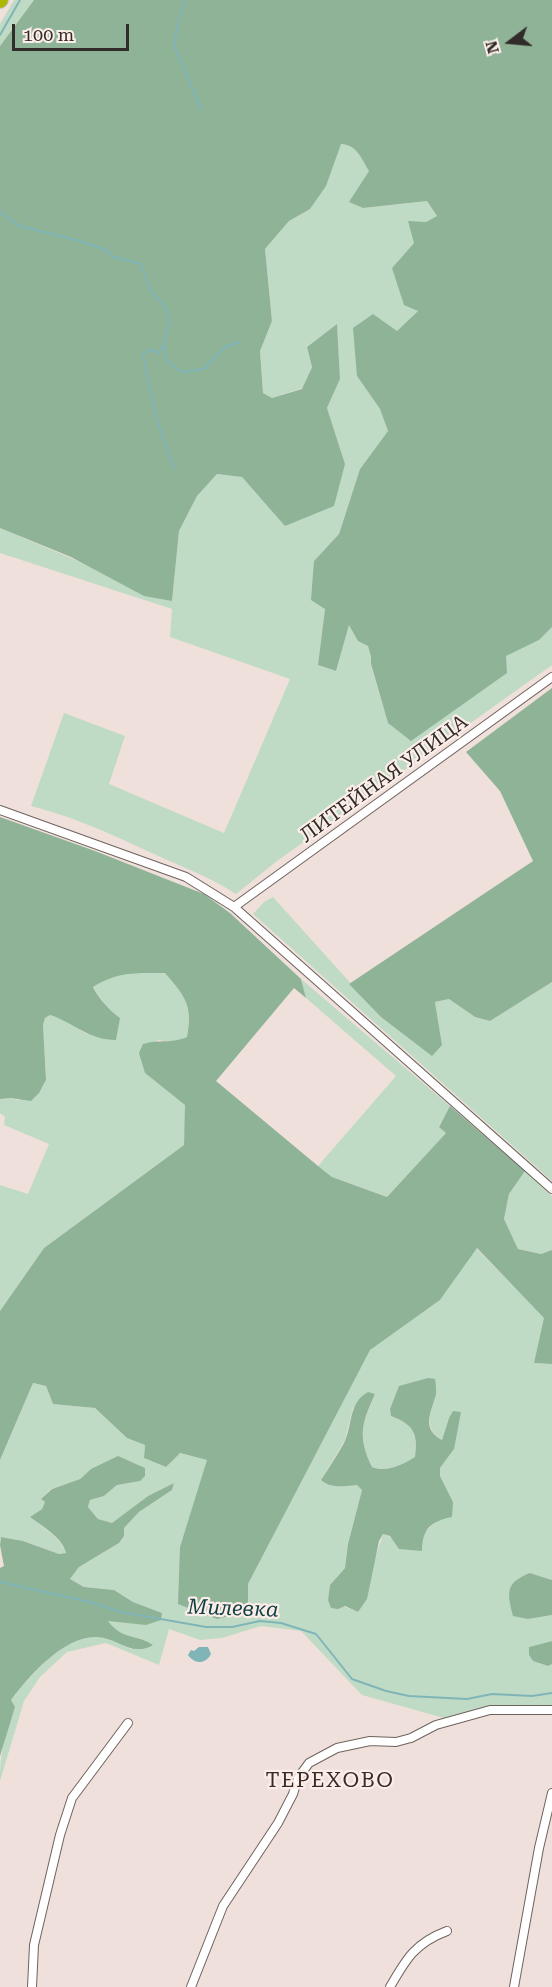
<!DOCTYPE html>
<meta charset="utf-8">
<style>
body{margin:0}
#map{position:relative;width:552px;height:1987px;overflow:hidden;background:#efe0db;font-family:"Roboto Serif",serif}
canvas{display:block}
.north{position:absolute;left:480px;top:12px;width:60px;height:60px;-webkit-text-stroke:4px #fcede8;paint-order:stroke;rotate:254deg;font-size:16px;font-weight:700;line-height:24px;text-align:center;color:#312b29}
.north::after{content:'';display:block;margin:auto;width:21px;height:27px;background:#312b29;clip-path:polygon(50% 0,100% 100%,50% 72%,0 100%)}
.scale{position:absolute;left:12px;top:24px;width:117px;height:27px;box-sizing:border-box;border:3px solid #312b29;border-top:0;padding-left:8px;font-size:18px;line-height:21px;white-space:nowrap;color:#312b29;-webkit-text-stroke:4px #fcede8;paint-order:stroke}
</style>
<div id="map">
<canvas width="552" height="1987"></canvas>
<div class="north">N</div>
<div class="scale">100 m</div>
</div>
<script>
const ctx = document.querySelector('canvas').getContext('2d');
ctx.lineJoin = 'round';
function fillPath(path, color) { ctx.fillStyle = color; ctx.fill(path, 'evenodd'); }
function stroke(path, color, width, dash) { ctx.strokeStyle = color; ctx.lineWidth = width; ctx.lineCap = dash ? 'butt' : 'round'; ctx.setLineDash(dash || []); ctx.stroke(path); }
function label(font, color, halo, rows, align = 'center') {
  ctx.font = font + ' "Roboto Serif",serif'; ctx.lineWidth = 4.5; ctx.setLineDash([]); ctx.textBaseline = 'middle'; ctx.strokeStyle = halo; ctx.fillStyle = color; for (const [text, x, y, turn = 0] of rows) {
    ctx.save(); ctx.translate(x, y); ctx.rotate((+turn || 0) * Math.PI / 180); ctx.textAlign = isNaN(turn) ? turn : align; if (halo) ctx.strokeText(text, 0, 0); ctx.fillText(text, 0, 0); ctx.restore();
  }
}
fillPath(new Path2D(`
 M 14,0 L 34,0 L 0,46 L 0,24 Z
 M 341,144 C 357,145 361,158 369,171 L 350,202 L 363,208 L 427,201 L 437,216 L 426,222 L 414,243 L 392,268 L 418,311 L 397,331 L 357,376 L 380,409 L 388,431 L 360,469 L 339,534 L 314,561 L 325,609 L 318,665 L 336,671 L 349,624 L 358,641 L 368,646 L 371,657 L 371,665 L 388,723 L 505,656 L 539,640 L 552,627 L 552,665 L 277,861 L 236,894 C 213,879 190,870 165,859 C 119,838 81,819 31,806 L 64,713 L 125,736 L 109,784 L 224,833 L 290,679 L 170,637 L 172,609 L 0,553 L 0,528 L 172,601 L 179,531 L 197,496 L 217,474 L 242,477 L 285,525 L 345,464 L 327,408 L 340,379 L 337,324 L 307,347 L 312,366 L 303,388 L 272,398 L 263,393 L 260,351 L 272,321 L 265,249 L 289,221 L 310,209 Z
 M 273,897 L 381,1017 L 442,1045 L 435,1002 L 449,999 L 475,1017 L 490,1021 L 552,982 L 552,1181 L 253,914 L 264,902 Z
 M 127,972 L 165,973 C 186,996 192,1003 187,1037 L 176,1042 L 157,1040 L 145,1073 L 186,1105 L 184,1145 L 44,1248 L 0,1311 L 0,1185 L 28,1194 L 49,1144 L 4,1125 L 5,1117 L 0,1113 L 0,1099 L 11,1098 L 18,1100 L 43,1087 L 46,1079 L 43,1025 L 45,1018 L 50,1015 L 62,1019 L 87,1034 L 120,1018 C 109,1010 99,999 93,986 L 108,978 Z
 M 301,979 L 450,1106 L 439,1126 L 446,1133 L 387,1197 L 332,1177 L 318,1166 L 396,1076 L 306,998 Z
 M 525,1171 L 552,1196 L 552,1250 L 541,1254 L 518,1249 L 504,1219 L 509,1194 Z
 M 476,1248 L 545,1318 L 534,1363 L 552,1364 L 552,1580 L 530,1573 L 528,1619 L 552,1615 L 552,1641 L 529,1647 L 529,1655 L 533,1661 L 548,1666 L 552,1664 L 552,1711 L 517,1712 L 451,1720 L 362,1695 L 301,1631 L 261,1626 L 222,1638 L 200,1640 L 169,1629 L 159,1665 L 106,1643 L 67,1652 L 40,1677 L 24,1701 L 0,1781 C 0,1750 5,1736 15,1707 L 10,1701 C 28,1678 64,1636 95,1636 C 106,1637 121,1645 131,1649 L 147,1641 L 117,1633 L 108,1621 L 162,1613 L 133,1602 L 114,1590 L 84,1587 L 70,1579 L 79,1567 L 119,1543 L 124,1536 L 124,1528 L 139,1512 L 172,1490 L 174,1483 L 148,1496 L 112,1523 L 98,1519 L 88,1507 L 90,1500 L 104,1496 L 117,1485 L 140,1481 L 91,1469 L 80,1479 L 51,1489 L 41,1499 L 45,1502 L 42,1509 L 30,1517 C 43,1528 60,1536 66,1553 L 59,1554 L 23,1541 L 1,1537 L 0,1542 L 0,1460 L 33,1383 L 46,1386 L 53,1404 L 95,1408 L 127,1438 L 145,1445 L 144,1458 L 166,1467 L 179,1453 L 208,1460 L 180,1547 L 248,1612 L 248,1584 L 370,1349 L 440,1300 ZM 375,1394 C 362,1424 357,1436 372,1467 C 386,1473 402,1465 415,1457 C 417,1433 415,1425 391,1416 L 436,1394 C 430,1411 423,1429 442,1440 L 449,1418 L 454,1411 L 454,1449 L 440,1468 L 440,1476 L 453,1502 L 422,1536 L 422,1550 L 383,1534 L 358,1612 L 328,1600 L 330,1585 L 345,1568 L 348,1544 L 362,1490 L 357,1485 L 334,1486 L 321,1480 L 345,1440 L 353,1408 Z`), '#c0dbc5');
fillPath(new Path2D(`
 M 34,0 L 552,0 L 552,627 L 539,640 L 506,656 L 507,673 L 411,741 L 388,723 L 371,664 L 371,657 L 368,646 L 358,641 L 349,625 L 336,671 L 318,665 L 325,609 L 311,600 L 314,561 L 339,534 L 360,469 L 388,431 L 380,409 L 357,376 L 353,328 L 373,314 L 397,331 L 418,311 L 404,305 L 392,268 L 414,243 L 408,221 L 426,222 L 437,216 L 427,201 L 363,208 L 349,202 L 369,171 C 361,158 357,145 341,144 L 326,186 L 310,209 L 289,221 L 265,249 L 272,321 L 260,351 L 263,393 L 272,398 L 302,389 L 312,367 L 307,347 L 337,324 L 340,379 L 327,408 L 345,464 L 334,506 L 285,526 L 242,477 L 217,474 L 197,496 L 179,531 L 172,601 L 144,596 L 71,557 L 0,528 L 0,46 Z
 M 552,688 L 552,982 L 490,1021 L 475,1017 L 449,999 L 435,1002 L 442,1045 L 432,1056 L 381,1017 L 349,984 L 533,861 L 500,791 L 466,752 Z
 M 0,817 L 95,851 L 204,894 L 230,913 L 301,979 L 306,998 L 294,988 L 216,1081 L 318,1166 L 332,1177 L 387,1197 L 446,1133 L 439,1127 L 450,1106 L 525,1171 L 509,1194 L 504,1219 L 518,1249 L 541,1254 L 552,1250 L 552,1364 L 534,1363 L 544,1318 L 477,1248 L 440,1300 L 370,1350 L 248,1584 L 248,1612 L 217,1619 L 178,1604 L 180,1547 L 207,1460 L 180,1453 L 166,1467 L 144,1458 L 145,1445 L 127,1438 L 95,1408 L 53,1404 L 46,1386 L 33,1383 L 0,1460 L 0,1311 L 44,1248 L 184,1145 L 185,1105 L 145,1073 L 139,1053 L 143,1044 C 160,1039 171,1044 187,1037 C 193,1005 185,996 165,973 C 137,973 118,971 93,987 C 99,999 109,1010 120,1018 L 116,1040 C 89,1040 74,1023 50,1015 L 45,1018 L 43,1025 L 46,1080 L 39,1093 L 31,1101 L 11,1098 L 0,1099 Z
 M 428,1378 L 435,1379 C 436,1384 436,1389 436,1394 C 432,1411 420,1428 442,1440 L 449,1418 L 453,1411 L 461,1412 L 454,1449 L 440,1468 L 440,1476 L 453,1502 L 452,1517 C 431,1521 422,1529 422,1551 L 399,1549 L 390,1536 L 383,1534 L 379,1541 L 367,1599 L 358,1612 L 345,1606 L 338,1609 L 331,1608 L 328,1600 L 330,1585 L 345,1568 L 348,1544 L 362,1490 L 357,1485 C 344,1486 331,1489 321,1480 C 329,1468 337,1455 344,1443 C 353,1425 348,1403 368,1392 L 375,1394 C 362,1423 357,1436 372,1467 C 386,1473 402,1465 415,1457 C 418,1433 414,1425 391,1416 L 390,1409 L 399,1386 Z
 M 118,1456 L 145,1468 L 145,1476 L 140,1481 L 117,1485 L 104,1496 L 90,1500 L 88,1507 L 98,1519 L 112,1523 L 148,1496 L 174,1483 L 172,1490 L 139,1512 L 124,1528 L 124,1536 L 119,1543 L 79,1567 L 70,1579 L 84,1587 L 114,1590 L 133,1602 L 162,1613 L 161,1620 L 146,1625 L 108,1621 C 123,1641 135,1633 153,1645 C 131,1658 115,1636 95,1637 C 63,1637 28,1677 11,1700 L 15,1707 L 0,1756 L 0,1568 L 4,1566 L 0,1545 L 1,1537 L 23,1541 L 59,1554 L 66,1553 C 62,1537 43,1527 30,1517 L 42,1509 L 45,1502 L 41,1499 L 52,1489 L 80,1479 L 91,1469 Z
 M 530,1573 L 552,1580 L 552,1615 L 528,1619 L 513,1616 C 507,1592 505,1583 530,1573 Z
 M 552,1641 L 552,1664 L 548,1666 L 533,1661 L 529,1655 L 529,1647 Z`), '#8fb397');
fillPath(new Path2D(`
 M 199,1647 L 208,1647 L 211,1654 C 206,1664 195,1665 188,1655 L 191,1650 L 194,1651 Z`), '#80b5b8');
stroke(new Path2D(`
 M 185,0 L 178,23 L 174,45 L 201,109
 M 0,35 L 20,0
 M 0,212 L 20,226 L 80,241 L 106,250 L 114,257 L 141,264 L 151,292 L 165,306 L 170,320 L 164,343 L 166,361 L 183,372 L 204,369 L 225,347 L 239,342
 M 164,346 L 158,353 L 150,349 L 143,355 L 156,417 L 174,469
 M 0,1582 L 94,1603 L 121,1612 L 206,1627 L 232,1627 L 260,1621 L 281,1623 L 316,1634 L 352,1679 L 386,1691 L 409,1696 L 467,1699 L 492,1694 L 532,1696 L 552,1693`), '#80b5b8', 2);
const street = new Path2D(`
 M 0,810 L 186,877 L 234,907 L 552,1189
 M 234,907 L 552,677
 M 32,1987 L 34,1945 L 60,1835 L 72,1798 L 128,1723
 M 191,1987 L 223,1906 L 278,1823 L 293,1794 L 298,1778 L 309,1763 L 337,1748 L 370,1741 L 396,1742 L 411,1738 L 436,1725 L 490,1710 L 552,1710
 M 390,1987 C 406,1959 415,1943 447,1931
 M 514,1987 L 539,1848 L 552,1793`);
const highway = new Path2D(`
 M 0,1 L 1,0`);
stroke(street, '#6f625d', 10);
stroke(highway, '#c5c4c3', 16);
stroke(street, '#fff', 8);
stroke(highway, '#acb802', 14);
label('20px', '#312b29', '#fcede8', [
 ["ЛИТЕЙНАЯ УЛИЦА",384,779,-36]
]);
label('italic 21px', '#104144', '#fcede8', [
 ["Милевка",233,1609,2]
]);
ctx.letterSpacing = '1.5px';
label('21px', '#372c28', '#fcede8', [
 ["ТЕРЕХОВО",330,1781]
]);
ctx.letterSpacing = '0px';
</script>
